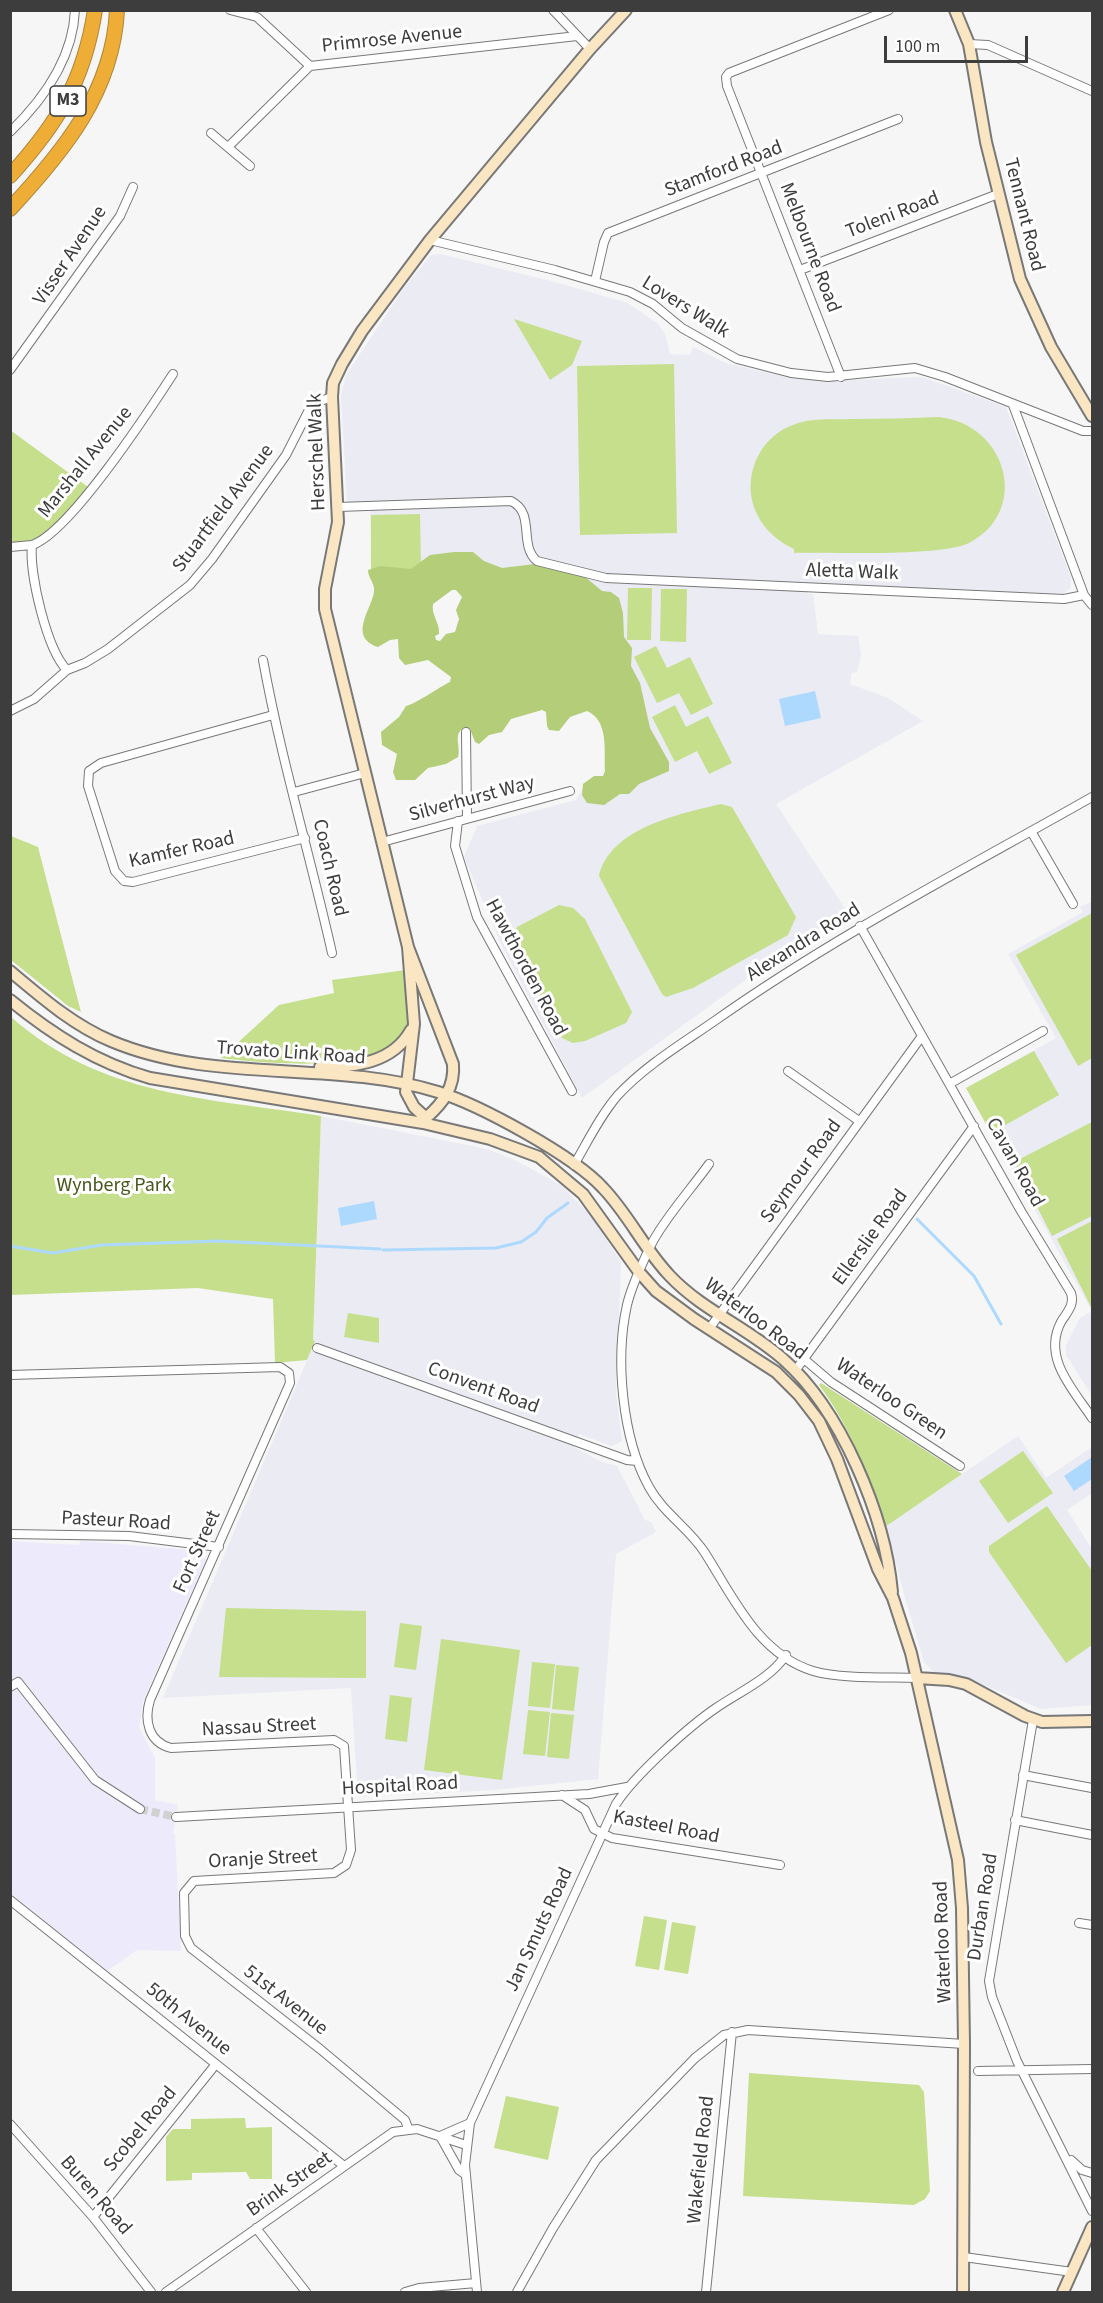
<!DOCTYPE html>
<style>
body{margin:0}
#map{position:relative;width:1103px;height:2303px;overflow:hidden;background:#f6f6f7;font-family:"Source Sans 3",sans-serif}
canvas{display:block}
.frame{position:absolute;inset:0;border:12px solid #3d3d3d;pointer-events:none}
.scale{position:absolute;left:884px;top:36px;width:144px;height:27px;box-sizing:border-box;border:3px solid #3d3d3d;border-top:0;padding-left:8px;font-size:18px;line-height:21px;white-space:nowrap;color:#3d3d3d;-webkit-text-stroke:4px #fff;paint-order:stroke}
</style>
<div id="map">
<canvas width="1103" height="2303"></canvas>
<div class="frame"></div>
<div class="scale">100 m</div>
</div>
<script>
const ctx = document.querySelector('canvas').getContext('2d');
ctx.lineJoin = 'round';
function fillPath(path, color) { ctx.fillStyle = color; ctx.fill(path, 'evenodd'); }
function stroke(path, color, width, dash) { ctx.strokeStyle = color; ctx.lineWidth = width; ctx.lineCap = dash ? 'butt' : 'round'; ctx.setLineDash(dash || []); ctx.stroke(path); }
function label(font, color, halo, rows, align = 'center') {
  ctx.font = font + ' "Source Sans 3",sans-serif'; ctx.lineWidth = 6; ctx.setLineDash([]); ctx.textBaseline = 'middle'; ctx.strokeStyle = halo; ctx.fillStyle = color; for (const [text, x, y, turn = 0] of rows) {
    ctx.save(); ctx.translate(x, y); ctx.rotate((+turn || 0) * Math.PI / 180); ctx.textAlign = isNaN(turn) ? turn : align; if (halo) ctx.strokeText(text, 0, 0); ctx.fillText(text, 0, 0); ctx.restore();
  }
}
fillPath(new Path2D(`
 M 440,254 L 551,281 L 628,303 L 658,324 L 665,334 L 670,354 L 690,355 L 693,347 L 726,363 L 790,378 L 827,381 L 922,377 L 1006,407 L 1071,578 L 1070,588 L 1063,594 L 808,583 L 808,594 L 813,594 L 818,634 L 858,636 L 861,655 L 857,673 L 852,672 L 850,684 L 888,698 L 923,721 L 776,804 L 848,913 L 827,923 L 783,953 L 582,1098 L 502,946 L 464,857 L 477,826 L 576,800 L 582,790 L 660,765 L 528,568 L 371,569 L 370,503 L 347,503 L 341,396 L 346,375 L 404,288 L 431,255 Z
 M 1092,901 L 1092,1396 L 1066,1355 L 1066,1345 L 1080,1318 L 1092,1311 L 966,1088 L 1056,1038 L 1008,954 L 1083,912 L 1080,907 Z
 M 321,1116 L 487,1149 L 517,1161 L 562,1186 L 591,1216 L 621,1262 L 616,1392 L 622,1441 L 612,1446 L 579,1434 L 574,1447 L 599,1461 L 617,1466 L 645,1520 L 651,1522 L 656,1532 L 616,1554 L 598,1779 L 493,1790 L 358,1797 L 351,1688 L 163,1698 L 315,1342 L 313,1340 Z
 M 1018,1436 L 1046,1478 L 1092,1447 L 1092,1493 L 1067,1510 L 1092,1549 L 1092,1705 L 1041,1709 L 970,1679 L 933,1672 L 924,1662 L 905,1598 L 886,1526 Z`), '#eaebf3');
fillPath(new Path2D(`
 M 10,1541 L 78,1545 L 81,1541 L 193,1550 L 206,1559 L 143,1701 L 139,1728 L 155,1758 L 155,1800 L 178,1805 L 173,1833 L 175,1834 L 181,1951 L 137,1950 L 107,1971 L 11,1894 Z`), '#edeafb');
fillPath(new Path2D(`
 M 514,319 L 582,341 L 572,365 L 550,380 Z
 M 674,364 L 677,533 L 580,535 L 577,366 Z
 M 939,417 C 1006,424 1032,510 969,543 C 940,557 832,552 794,553 L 794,549 C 771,538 754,519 751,494 C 748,464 765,435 793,425 C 811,417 833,420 852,419 C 881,419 910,418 939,417 Z
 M 10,430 L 91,489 L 47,539 L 11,546 Z
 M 420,514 L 421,569 L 371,569 L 371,515 Z
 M 628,588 L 652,588 L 651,640 L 627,640 Z
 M 661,589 L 687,589 L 686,642 L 660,641 Z
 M 656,646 L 667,668 L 690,657 L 713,704 L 691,715 L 679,693 L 657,703 L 634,657 Z
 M 675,705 L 686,727 L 708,716 L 732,763 L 709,774 L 697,751 L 675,762 L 652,717 Z
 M 721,804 L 732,807 L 796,917 L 788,935 L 693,988 L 666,997 L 662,994 L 599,876 C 610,828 679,814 721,804 Z
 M 11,836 L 38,847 L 81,1012 L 68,1006 L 11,960 Z
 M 559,905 L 573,908 L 585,919 L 632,1012 L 626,1023 L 585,1041 L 573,1043 L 562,1038 L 512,942 L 517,927 Z
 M 1092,913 L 1092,1058 L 1078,1066 L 1016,955 Z
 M 406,970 C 408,989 414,1023 401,1039 C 374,1074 261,1063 221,1058 L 279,1005 L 334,993 L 332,980 Z
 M 11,1017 C 102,1097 208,1098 321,1116 L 313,1340 L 315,1341 L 307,1360 L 275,1363 L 273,1299 L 198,1288 L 11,1295 Z
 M 1034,1051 L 1059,1095 L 991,1133 L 966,1088 Z
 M 1092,1122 L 1092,1216 L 1052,1236 L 1014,1162 Z
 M 1092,1221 L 1092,1309 L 1057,1239 Z
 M 348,1313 L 379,1318 L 379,1343 L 344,1337 Z
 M 821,1383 L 962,1474 L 885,1527 C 867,1475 852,1429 819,1385 Z
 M 1023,1451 L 1053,1493 L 1008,1523 L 979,1481 Z
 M 1047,1506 L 1092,1571 L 1092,1645 L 1066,1663 L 989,1552 L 989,1546 Z
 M 226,1608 L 366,1611 L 366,1678 L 219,1677 Z
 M 400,1623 L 422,1626 L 416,1670 L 394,1667 Z
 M 441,1639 L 520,1650 L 502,1780 L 424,1770 Z
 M 532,1662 L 555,1664 L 550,1708 L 528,1706 Z
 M 556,1665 L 579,1667 L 574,1711 L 552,1709 Z
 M 390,1695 L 412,1698 L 407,1742 L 385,1739 Z
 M 528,1710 L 550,1712 L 545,1756 L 523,1754 Z
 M 551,1713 L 574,1715 L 569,1759 L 547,1757 Z
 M 644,1916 L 667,1920 L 659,1970 L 635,1966 Z
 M 672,1922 L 696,1926 L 688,1974 L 664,1970 Z
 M 749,2073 L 919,2085 L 924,2092 L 930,2191 L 925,2199 L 914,2205 L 743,2196 Z
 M 506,2096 L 559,2107 L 548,2160 L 494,2148 Z
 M 245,2118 L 246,2128 L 272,2127 L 272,2179 L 250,2179 L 246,2172 L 192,2173 L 192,2180 L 166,2181 L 166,2137 L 173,2129 L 191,2129 L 191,2119 Z`), '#c5df8c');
fillPath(new Path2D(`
 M 454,552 L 473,552 L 484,561 L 502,568 L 535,564 L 584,576 L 602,591 L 611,592 L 619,598 L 623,613 L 624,637 L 632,648 L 631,666 L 640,683 L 650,728 L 669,762 L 669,771 L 639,784 L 629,794 L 620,794 L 604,805 L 587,803 L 582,795 L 583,784 L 594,776 L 603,776 L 605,771 C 604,752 609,720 587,711 L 570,717 L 559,731 L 549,730 L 547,726 L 546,712 L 542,710 L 511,719 L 502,732 L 489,735 L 479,744 L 475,742 L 470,729 L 461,730 C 454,737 461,748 458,757 L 446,764 L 428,768 L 415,780 L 396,780 L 393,772 L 397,754 L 382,745 L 381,732 L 399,717 L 406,706 C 416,704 439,687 450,682 L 451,677 L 428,660 L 405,665 L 399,658 L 398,639 L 390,640 L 378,647 C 345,636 376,605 374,588 C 373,581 368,577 368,570 L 380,566 L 411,569 L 430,555 ZM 452,590 L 456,590 L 462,597 L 456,610 L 459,619 L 455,632 L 446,634 L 440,641 L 436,640 L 435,636 L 439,634 C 440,622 431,616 433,604 Z`), '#b3cd78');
fillPath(new Path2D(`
 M 815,691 L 821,718 L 785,726 L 779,699 Z
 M 374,1201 L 377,1219 L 341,1226 L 338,1208 Z
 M 1092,1457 L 1092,1479 L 1074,1491 L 1064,1476 Z`), '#aed9fe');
stroke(new Path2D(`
 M 917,1219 L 974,1276 L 1001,1324
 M 10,1246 L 53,1253 L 102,1245 L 218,1241 L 380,1249
 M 383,1250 L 496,1248 L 521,1242 L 536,1232 L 547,1218 L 568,1203`), '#aed9fe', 3);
stroke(new Path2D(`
 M 140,1809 L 176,1817`), '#d1d1d2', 8, [8, 4]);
const street = new Path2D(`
 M 230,10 L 257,17 L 310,66 L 577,36
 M 553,10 L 590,49
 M 969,44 L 988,45 L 1092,91
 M 10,132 C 43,100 73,58 75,10
 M 211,133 L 250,166
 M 228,147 L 310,66
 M 430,240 L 555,270 L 630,292 L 653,304 L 682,328 L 737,359 L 791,373 L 828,377 L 915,368 L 945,377 L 1083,431 L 1092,431
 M 800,270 L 998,194
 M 595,281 L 604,242 L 608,233 L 898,119
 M 10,370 L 120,216 L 133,187
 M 841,377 L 727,86 L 726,77 L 729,73 L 889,10
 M 1013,405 L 1084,595 L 1092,605
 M 338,507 L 511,501 C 536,513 518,545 537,561 L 606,578 L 1064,599 L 1084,595
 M 10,547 L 32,545
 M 263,660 C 281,759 310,855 332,953
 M 67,670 C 47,650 29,574 32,545 C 69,533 149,411 173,374
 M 10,711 L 34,699 L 67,670 L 85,663 L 108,649 L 190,585 L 212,559 L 286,455 L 312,404 L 332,397
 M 273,715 L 101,763 L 89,771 L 88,786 L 115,871 L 124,881 L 133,882 L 305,838
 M 466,732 L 467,818
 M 294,792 L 365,773
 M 458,821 L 455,846 L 477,917 L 572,1091
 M 1031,831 L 1073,904
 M 382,842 L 570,791
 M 860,926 L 1021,1211 L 1071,1293 C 1075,1305 1067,1312 1061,1322 C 1042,1358 1073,1389 1092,1418
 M 788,1071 L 859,1121
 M 951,1083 L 1043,1031
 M 709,1164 C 692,1188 663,1220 651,1245 C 642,1264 632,1284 627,1305 C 615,1359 622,1438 649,1487 C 663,1513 689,1528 705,1553 C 733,1597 758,1654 813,1671 C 840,1679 888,1677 917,1678
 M 574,1165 C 588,1141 600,1116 618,1095 C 646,1065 683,1043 716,1020 C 835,936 965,869 1092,797
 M 709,1329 L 922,1036
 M 317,1348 L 627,1460 L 637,1461
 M 804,1359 L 831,1382 L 960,1466
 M 795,1371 L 974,1126
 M 10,1375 L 280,1367 L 289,1373 L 290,1383 L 150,1700 C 144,1720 148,1742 171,1748 L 334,1740 L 344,1746 L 351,1850 L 346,1865 L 334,1873 L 194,1881 L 184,1893 L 185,1936 L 191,1948 L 320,2049 L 405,2120 L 408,2128
 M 10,1534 L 129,1536 L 219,1547
 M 10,1687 L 18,1682 L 95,1780 L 140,1809
 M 1033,1720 L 989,1981 L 992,1997 L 1017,2061 L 1092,2211
 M 1023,1775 L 1092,1788
 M 562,1795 L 585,1810 L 594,1829 L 612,1838 L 780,1865
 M 176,1817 L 589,1794 L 627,1787
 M 1015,1820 L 1092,1835
 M 10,1900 L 344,2166
 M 1079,1923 L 1092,1925
 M 978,2071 L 1092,2069
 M 10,2124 L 93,2217 L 151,2292
 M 1071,2160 L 1082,2170 L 1092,2173
 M 466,2175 L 459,2170 L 440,2136 L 470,2123
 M 93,2217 L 216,2064
 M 256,2228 L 306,2292
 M 964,2257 L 1072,2272
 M 166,2292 L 393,2132 L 417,2129 L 466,2145
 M 405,2292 L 419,2288 L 476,2283
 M 477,2292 L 465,2165 L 470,2123 L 616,1804 C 634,1776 688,1727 716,1708 C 739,1692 770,1679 786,1655
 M 517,2292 L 553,2228 L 596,2160 L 695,2058 L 724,2035 L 748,2030 L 964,2044
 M 706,2292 L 732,2032`);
const secondary = new Path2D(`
 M 955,10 L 969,44 L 986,142 L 1020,279 L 1051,347 L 1092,416
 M 408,947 L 414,1024 L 406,1092 L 414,1107 L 426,1118 C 443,1103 455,1087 453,1064 L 408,947 L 325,609 L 325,589 L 338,522 L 332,397 L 333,383 L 342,364 L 362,331 L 430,240 L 590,49 L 626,10
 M 10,971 C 41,997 73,1025 111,1041 C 215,1085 331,1059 438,1092 C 480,1105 574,1156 603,1188 C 629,1215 644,1249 670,1276 C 702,1310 748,1328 783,1359 C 841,1410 885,1515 892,1592
 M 10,1000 C 53,1035 97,1063 150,1078 L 423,1123 L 490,1139 L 539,1157 L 583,1194 L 639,1272 L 656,1291 L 694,1319 L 776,1372 L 799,1395 L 819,1421 L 837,1459 L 878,1569 L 893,1598 L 911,1653 L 958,1860 L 962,1908 L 964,2044 L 963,2292
 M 320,1067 C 355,1067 393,1063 411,1030
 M 917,1678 L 949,1680 L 966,1684 L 1025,1716 L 1042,1722 L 1092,1721
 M 1063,2292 L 1092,2227`);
const highway = new Path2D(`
 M 10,176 C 58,123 84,81 95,10
 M 10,209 C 63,152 113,92 117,10`);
stroke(street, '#787879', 10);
stroke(secondary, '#787879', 14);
stroke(highway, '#b08639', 16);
stroke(street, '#fff', 8);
stroke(secondary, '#fae6c3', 10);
stroke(highway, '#eead37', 14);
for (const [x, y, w] of [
 [68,101,36]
]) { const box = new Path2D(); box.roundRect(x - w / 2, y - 15, w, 30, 4.5); ctx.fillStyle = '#fff'; ctx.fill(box); stroke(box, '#3d3d3d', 1.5); }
label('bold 18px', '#3d3d3d', null, [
 ["M3",68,101]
]);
label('20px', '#3d3d3d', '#fff', [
 ["Primrose Avenue",392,40,-6],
 ["Stamford Road",724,170,-21],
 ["Tennant Road",1023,215,76],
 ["Toleni Road",893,216,-21],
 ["Melbourne Road",809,248,69],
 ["Visser Avenue",71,256,-56],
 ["Lovers Walk",685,308,32],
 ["Herschel Walk",318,452,-92],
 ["Marshall Avenue",86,463,-51],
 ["Stuartfield Avenue",224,509,-53],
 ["Aletta Walk",852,573,2],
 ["Silverhurst Way",472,800,-15],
 ["Kamfer Road",182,851,-13],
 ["Coach Road",329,868,77],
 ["Alexandra Road",804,943,-32],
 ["Hawthorden Road",525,968,62],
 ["Trovato Link Road",291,1054,4],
 ["Cavan Road",1014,1163,61],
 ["Seymour Road",802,1172,-54],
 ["Ellerslie Road",871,1238,-54],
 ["Waterloo Road",755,1320,37],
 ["Convent Road",483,1389,20],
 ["Waterloo Green",891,1400,34],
 ["Pasteur Road",116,1522,3],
 ["Fort Street",198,1552,-66],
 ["Nassau Street",259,1728,-3],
 ["Hospital Road",400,1787,-3],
 ["Kasteel Road",666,1828,11],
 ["Oranje Street",263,1860,-3],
 ["Durban Road",984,1907,-81],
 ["Jan Smuts Road",540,1930,-65],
 ["Waterloo Road",944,1942,-92],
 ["51st Avenue",285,2001,38],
 ["50th Avenue",188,2020,39],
 ["Scobel Road",141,2130,-51],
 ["Wakefield Road",702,2160,-84],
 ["Brink Street",290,2185,-35],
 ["Buren Road",95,2196,49]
]);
label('20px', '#48581c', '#fff', [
 ["Wynberg Park",114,1187]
]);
</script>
